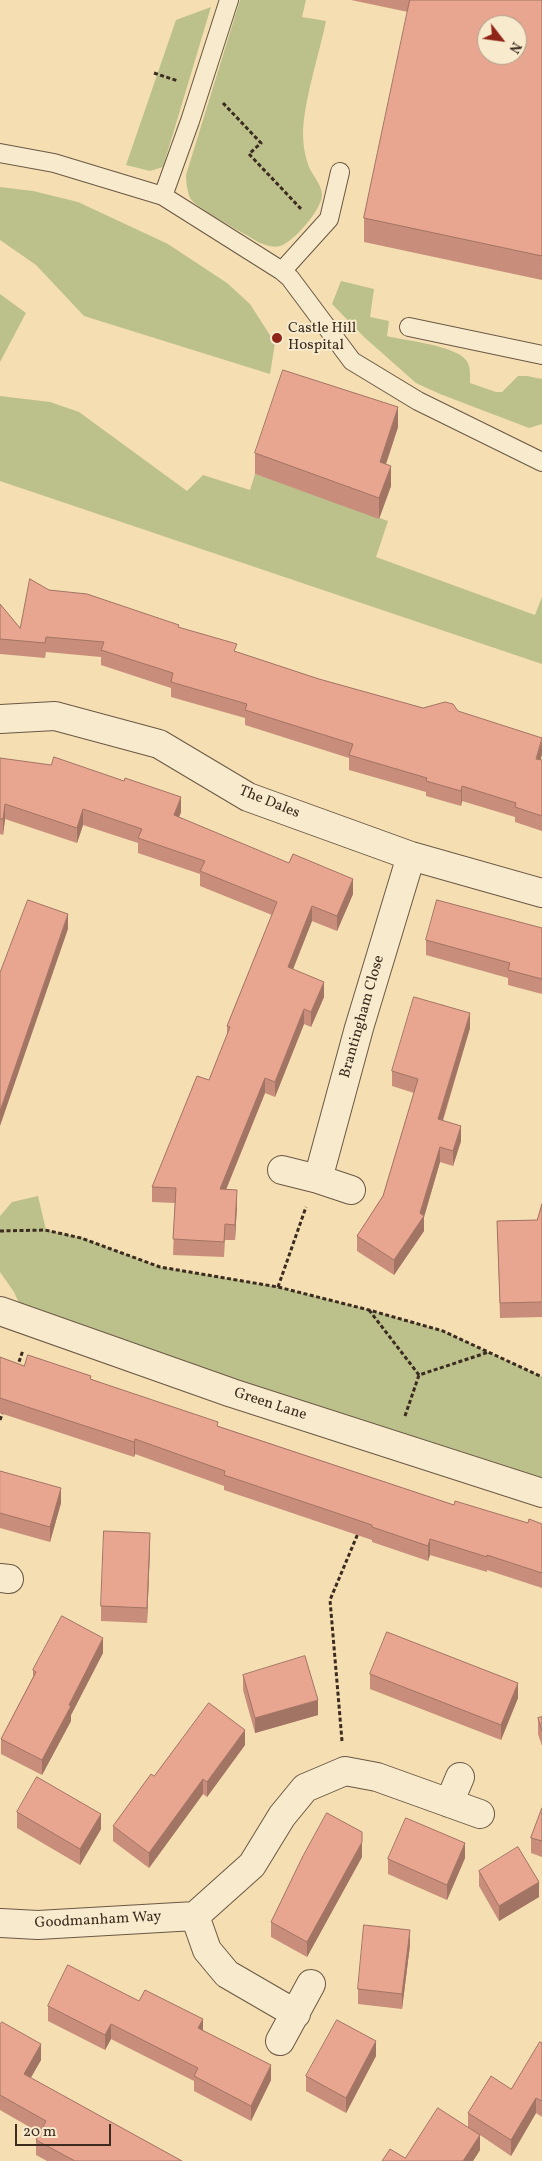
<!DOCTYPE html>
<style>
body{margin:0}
#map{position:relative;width:542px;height:2161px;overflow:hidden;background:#f4deb2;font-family:Vollkorn,serif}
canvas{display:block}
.north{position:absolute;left:477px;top:15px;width:50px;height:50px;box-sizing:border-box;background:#f8eacd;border:1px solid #ad9e88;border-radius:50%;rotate:120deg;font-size:14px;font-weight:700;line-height:20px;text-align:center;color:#3c2c20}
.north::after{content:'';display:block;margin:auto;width:18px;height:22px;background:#8f2418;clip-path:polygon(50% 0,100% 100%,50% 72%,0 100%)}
.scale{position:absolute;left:15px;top:2124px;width:96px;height:22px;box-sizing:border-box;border:2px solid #3c2c20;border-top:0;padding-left:6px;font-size:15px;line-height:18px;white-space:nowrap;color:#3c2c20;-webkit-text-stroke:4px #f8eacd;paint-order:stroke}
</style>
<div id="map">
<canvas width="542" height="2161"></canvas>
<div class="north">N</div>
<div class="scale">20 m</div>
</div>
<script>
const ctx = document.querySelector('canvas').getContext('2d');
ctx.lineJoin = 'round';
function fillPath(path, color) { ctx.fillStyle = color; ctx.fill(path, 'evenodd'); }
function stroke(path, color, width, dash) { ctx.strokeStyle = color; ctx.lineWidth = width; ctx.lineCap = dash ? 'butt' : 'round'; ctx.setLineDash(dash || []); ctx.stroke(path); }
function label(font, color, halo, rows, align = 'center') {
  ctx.font = font + ' Vollkorn,serif'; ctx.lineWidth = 4; ctx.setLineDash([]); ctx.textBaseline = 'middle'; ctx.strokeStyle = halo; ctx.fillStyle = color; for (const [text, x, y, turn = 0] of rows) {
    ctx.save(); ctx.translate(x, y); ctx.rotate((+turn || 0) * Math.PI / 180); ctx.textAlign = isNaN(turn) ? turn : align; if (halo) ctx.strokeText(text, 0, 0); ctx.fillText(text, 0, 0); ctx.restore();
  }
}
fillPath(new Path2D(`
 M 240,0 L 306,0 L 302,17 L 326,21 C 319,55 304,100 303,133 C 303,144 305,157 309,167 C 313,176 322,185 322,195 C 322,209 294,242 280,246 C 273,248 265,245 258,242 C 246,234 195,208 190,198 C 187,191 186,182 186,175 Z
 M 211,7 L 163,167 L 150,171 L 126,165 L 176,20 Z
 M 0,187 L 33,191 L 78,202 L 168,244 L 227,283 L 250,304 L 275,343 L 270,374 L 84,316 L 36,265 L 0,240 Z
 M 341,281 L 374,289 L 370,317 L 389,321 L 387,336 C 406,341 454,345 466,360 C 471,366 470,376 470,383 L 496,392 L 502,392 L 518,376 L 527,376 L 542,379 L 542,424 L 529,428 L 440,394 L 416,383 L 364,337 L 332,304 Z
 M 0,294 L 26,313 L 0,362 Z
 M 0,396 L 50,402 L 79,412 L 187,491 L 203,475 L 250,490 L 255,474 L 388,521 L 376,557 L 535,615 L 542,597 L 542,664 L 0,481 Z
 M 38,1196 L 46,1230 L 82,1238 L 160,1267 L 278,1287 L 369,1310 L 443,1331 L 542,1377 L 542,1493 L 27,1321 L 14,1292 L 0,1272 L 0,1216 L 12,1202 Z`), '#bcc18c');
const service = new Path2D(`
 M 0,153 L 54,163 L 163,196 L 282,271 L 290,278 L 352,361 L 418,401 L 542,462
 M 163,196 L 190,121 L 229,0
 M 282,271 L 329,219 L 340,172
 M 409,327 L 542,355`);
const minor = new Path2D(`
 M 0,719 L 55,716 L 159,744 L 248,797 L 411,856 L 542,893
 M 282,1170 L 318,1179 L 351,1190
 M 318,1179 L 359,1028 L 411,856
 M 0,1311 L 232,1393 L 542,1493
 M 0,1578 L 9,1579
 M 449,1803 L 460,1777
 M 195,1916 L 207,1950 L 227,1974 L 296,2014
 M 1,1923 L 38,1925 L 195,1916 L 252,1865 L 282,1816 L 305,1788 L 345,1771 L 377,1777 L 480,1814
 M 280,2041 L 311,1984`);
stroke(service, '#6a5844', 20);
stroke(minor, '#6a5844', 30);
stroke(new Path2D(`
 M 154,73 L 178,81
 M 223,103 L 261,143 L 249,154 L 302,210
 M 0,1231 L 45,1230 L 81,1238 L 160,1267 L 278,1287 L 369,1310 L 443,1331 L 542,1377
 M 278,1287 L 306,1207
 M 369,1310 L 419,1375 L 489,1352
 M 17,1368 L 23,1350
 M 405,1416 L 419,1375
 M 0,1420 L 3,1412
 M 342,1741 L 330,1600 L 359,1531`), '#3c2c20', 3, [4, 2.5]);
stroke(service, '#f8eacd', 18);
stroke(minor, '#f8eacd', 28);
fillPath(new Path2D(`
 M 351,0 L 542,0 L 542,280 L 364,242 L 364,218 L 408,12 Z
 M 398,427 L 386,464 L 391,486 L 379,519 L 255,474 L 255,453 Z
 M 49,590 L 179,627 L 237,652 L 319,679 L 423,708 L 458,711 L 542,760 L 542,831 L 515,822 L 515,817 L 462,801 L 461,806 L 426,796 L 426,792 L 349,770 L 349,758 L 245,725 L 245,718 L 171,697 L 171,688 L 101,665 L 101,657 L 46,652 L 45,658 L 0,654 L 0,604 L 20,628 Z
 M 0,758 L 181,812 L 179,817 L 353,894 L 337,931 L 312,921 L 293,969 L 324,997 L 311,1027 L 304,1024 L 275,1097 L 265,1093 L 226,1190 L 237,1205 L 235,1240 L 225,1240 L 224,1257 L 173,1255 L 175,1203 L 152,1202 L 152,1187 L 209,1080 L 227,1036 L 227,1026 L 272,915 L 200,886 L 200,874 L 138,853 L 138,843 L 83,825 L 77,843 L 5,819 L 3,835 L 0,834 Z
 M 542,928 L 542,994 L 508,985 L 508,978 L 426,955 L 426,940 Z
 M 470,1028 L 443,1121 L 461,1141 L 453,1166 L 440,1162 L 424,1217 L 424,1231 L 394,1275 L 357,1251 L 357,1236 L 383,1196 L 414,1093 L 392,1086 L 392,1071 Z
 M 542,1204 L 542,1317 L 500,1318 L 497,1221 L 537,1220 Z
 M 0,1357 L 24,1366 L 91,1379 L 218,1426 L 454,1505 L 528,1523 L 542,1524 L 542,1588 L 487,1570 L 487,1572 L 430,1555 L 428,1561 L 372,1542 L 372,1540 L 224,1490 L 224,1486 L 135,1454 L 134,1457 L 0,1413 Z
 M 0,1471 L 61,1503 L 50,1542 L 0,1528 Z
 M 150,1548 L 147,1623 L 101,1621 L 101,1606 Z
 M 103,1653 L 71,1715 L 71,1721 L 42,1775 L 1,1754 L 1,1739 L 33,1677 L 33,1670 Z
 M 370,1674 L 518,1698 L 501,1740 L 370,1689 Z
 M 243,1675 L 318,1715 L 255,1733 L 243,1690 Z
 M 542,1717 L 542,1746 L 538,1734 L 538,1718 Z
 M 245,1745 L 207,1797 L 203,1794 L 149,1868 L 113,1841 L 113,1826 Z
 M 542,1808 L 542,1857 L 531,1853 L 531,1838 Z
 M 17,1812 L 101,1829 L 80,1865 L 17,1828 Z
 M 362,1857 L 307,1957 L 271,1937 L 271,1922 Z
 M 465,1858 L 447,1900 L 388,1874 L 388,1859 Z
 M 479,1871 L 539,1897 L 499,1921 L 479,1886 Z
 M 410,1945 L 402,2009 L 358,2004 L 358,1989 Z
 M 139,2001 L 203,2030 L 271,2080 L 251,2121 L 194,2091 L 194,2081 L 111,2039 L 105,2050 L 48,2021 L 48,2006 Z
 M 0,2025 L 41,2060 L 30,2078 L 182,2161 L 47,2161 L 36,2155 L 36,2140 L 40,2133 L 0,2110 Z
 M 542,2043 L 542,2117 L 536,2113 L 511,2156 L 480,2135 L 480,2150 L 473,2161 L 382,2161 L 405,2158 L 468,2128 L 468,2113 L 511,2089 Z
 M 376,2056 L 346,2113 L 306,2091 L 306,2076 Z`), '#c88e7b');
fillPath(new Path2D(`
 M 398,407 L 398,427 L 380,482 L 380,462 Z
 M 391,466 L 391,486 L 379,519 L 379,498 Z
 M 542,740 L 542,755 L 536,774 L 536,759 Z
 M 462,786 L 462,801 L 461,806 L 461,791 Z
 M 181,797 L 181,812 L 174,830 L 174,815 Z
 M 5,804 L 5,819 L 3,835 L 3,819 Z
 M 83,809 L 83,825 L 77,843 L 77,828 Z
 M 353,879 L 353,894 L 337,931 L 337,916 Z
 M 312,906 L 312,921 L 288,982 L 288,967 Z
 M 68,914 L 68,929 L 0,1126 L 0,1111 Z
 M 324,982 L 324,997 L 311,1027 L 311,1012 Z
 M 304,1009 L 304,1024 L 275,1097 L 275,1082 Z
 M 470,1013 L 470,1028 L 438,1135 L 438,1119 Z
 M 265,1078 L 265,1093 L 220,1204 L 220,1189 Z
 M 461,1126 L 461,1141 L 453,1166 L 453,1151 Z
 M 440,1147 L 440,1162 L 424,1217 L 424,1231 L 394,1275 L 394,1260 L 420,1213 Z
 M 237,1190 L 237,1205 L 235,1240 L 235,1225 Z
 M 135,1439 L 135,1454 L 134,1457 L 134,1442 Z
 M 61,1488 L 61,1503 L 50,1542 L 50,1527 Z
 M 150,1533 L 150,1548 L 147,1623 L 147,1608 Z
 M 430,1539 L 430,1555 L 428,1561 L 428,1546 Z
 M 103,1638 L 103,1653 L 71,1715 L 71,1721 L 42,1775 L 42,1760 L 69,1705 Z
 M 518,1683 L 518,1698 L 501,1740 L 501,1725 Z
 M 318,1700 L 318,1715 L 255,1733 L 255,1718 Z
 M 245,1730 L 245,1745 L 207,1797 L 207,1782 Z
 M 203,1779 L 203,1794 L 149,1868 L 149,1853 Z
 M 101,1814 L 101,1829 L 80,1865 L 80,1849 Z
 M 362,1842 L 362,1857 L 307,1957 L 307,1942 Z
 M 465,1843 L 465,1858 L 447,1900 L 447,1885 Z
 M 539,1882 L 539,1897 L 499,1921 L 499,1906 Z
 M 410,1930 L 410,1945 L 402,2009 L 402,1994 Z
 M 203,2019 L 203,2034 L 198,2028 Z
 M 111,2024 L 111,2039 L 105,2050 L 105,2035 Z
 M 376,2041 L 376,2056 L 346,2113 L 346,2098 Z
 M 41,2044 L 41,2060 L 24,2090 L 24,2074 Z
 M 271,2065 L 271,2080 L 251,2121 L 251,2106 Z
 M 536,2098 L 536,2113 L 511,2156 L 511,2140 Z
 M 480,2135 L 480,2150 L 473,2161 L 463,2161 Z`), '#a27464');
const building = new Path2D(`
 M 410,0 L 542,0 L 542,256 L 364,218 ZM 487,25 L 517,25 L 517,55 L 487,55 Z
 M 283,370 L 398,407 L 380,462 L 391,466 L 379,498 L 255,453 Z
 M 30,579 L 49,590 L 87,594 L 179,625 L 178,627 L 237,644 L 234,651 L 319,679 L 423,708 L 445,702 L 453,704 L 458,711 L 542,738 L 536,759 L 542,760 L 542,816 L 515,807 L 516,803 L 462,786 L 461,791 L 426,781 L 427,778 L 349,755 L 353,744 L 245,710 L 247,704 L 171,682 L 173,673 L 101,650 L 104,642 L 46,637 L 45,643 L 0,639 L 0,604 L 20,628 Z
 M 54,757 L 124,781 L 125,778 L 181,797 L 174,815 L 289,863 L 293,854 L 353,879 L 337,916 L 312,906 L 288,967 L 324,982 L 311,1012 L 304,1009 L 275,1082 L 265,1078 L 220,1189 L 237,1190 L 235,1225 L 225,1224 L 224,1242 L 173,1239 L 176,1188 L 152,1187 L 197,1076 L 209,1080 L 230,1027 L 227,1026 L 277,902 L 200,871 L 205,861 L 138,838 L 142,829 L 83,809 L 77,828 L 5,804 L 3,819 L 0,819 L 0,758 L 51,765 Z
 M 28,900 L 68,914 L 0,1111 L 0,973 Z
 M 437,900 L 542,928 L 542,979 L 508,970 L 510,963 L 426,940 Z
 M 414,997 L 470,1013 L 438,1119 L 461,1126 L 453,1151 L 440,1147 L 420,1213 L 424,1216 L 394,1260 L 357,1236 L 383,1196 L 418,1079 L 392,1071 Z
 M 542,1204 L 542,1302 L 500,1303 L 497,1221 L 537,1220 Z
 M 28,1355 L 91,1376 L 90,1379 L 218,1422 L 217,1426 L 454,1505 L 455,1501 L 528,1523 L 529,1519 L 542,1524 L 542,1573 L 487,1555 L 487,1557 L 430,1539 L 428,1546 L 372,1527 L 372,1525 L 224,1475 L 225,1471 L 135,1439 L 134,1442 L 0,1398 L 0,1357 L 24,1366 Z
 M 0,1471 L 61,1488 L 50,1527 L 0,1513 Z
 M 104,1531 L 150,1533 L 147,1608 L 101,1606 Z
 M 62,1616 L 103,1638 L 69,1705 L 71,1706 L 42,1760 L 1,1739 L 36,1672 L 33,1670 Z
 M 387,1632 L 518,1683 L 501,1725 L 370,1674 Z
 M 305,1656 L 318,1700 L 255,1718 L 243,1675 Z
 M 209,1703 L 245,1730 L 207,1782 L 203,1779 L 149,1853 L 113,1826 L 151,1774 L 154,1776 Z
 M 542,1717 L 542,1731 L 538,1718 Z
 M 37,1777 L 101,1814 L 80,1849 L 17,1812 Z
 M 542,1808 L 542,1841 L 531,1838 Z
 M 327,1813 L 362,1832 L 362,1842 L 307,1942 L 271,1922 L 303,1856 Z
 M 406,1818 L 465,1843 L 447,1885 L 388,1859 Z
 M 518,1847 L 539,1882 L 499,1906 L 479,1871 Z
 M 364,1925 L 410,1930 L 402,1994 L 358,1989 Z
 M 68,1965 L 139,2001 L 145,1990 L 203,2019 L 198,2028 L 271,2065 L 251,2106 L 194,2076 L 198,2068 L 111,2024 L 105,2035 L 48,2006 Z
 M 337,2020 L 376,2041 L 346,2098 L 306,2076 Z
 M 2,2022 L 41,2044 L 24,2074 L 182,2161 L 75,2161 L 36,2140 L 46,2121 L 0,2095 L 0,2025 Z
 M 540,2042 L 542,2043 L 542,2101 L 536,2098 L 511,2140 L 468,2113 L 491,2076 L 511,2089 Z
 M 438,2108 L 480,2135 L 463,2161 L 382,2161 L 390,2149 L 405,2158 Z`);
fillPath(building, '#e8a58f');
stroke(building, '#a27464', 1);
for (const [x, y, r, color] of [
 [277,338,6,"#8f2418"]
]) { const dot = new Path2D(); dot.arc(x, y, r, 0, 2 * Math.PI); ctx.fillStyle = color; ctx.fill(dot); stroke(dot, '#f8eacd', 2); }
label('15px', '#3c2c20', '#f8eacd', [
 ["Castle Hill",288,329],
 ["Hospital",288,346]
], 'left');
label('15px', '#3c2c20', '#f8eacd', [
 ["The Dales",269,803,22],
 ["Brantingham Close",363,1017,-74],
 ["Green Lane",270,1405,18],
 ["Goodmanham Way",98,1921,-3]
]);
</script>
